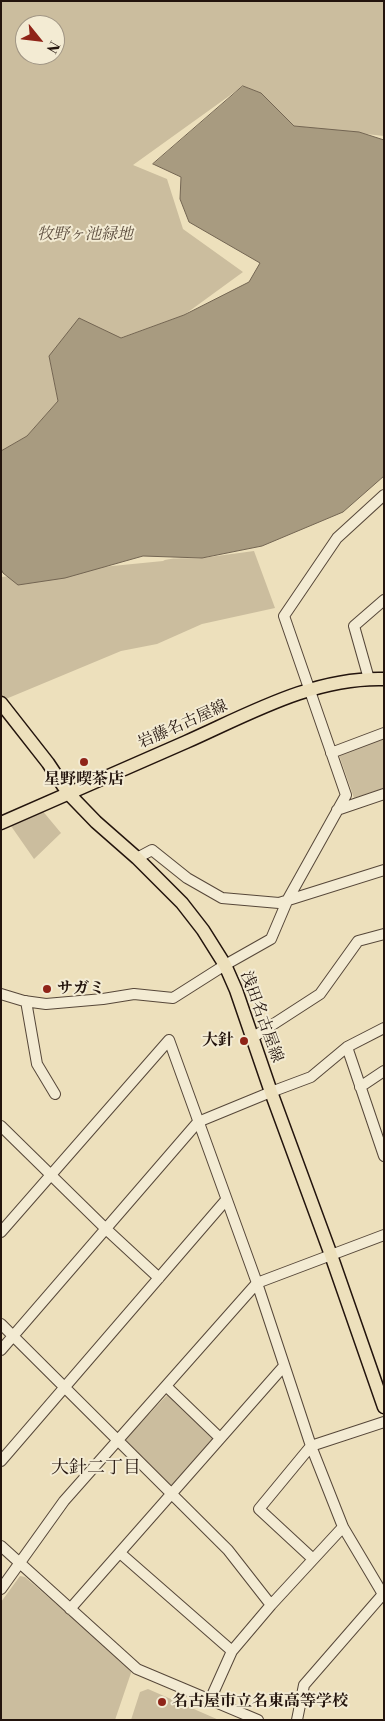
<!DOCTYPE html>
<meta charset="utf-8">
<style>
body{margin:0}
#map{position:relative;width:385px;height:1721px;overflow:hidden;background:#ede0bc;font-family:"Libre Bodoni",serif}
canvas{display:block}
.frame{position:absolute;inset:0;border:2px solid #23140d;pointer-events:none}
.north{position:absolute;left:15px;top:15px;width:50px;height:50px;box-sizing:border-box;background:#f3ebd3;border:1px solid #a09584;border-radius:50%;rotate:119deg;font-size:14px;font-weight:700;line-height:20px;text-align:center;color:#23140d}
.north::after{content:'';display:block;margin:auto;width:18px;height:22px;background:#8f2418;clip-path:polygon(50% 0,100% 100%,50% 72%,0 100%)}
</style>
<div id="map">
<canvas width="385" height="1721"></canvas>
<div class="frame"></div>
<div class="north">N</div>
</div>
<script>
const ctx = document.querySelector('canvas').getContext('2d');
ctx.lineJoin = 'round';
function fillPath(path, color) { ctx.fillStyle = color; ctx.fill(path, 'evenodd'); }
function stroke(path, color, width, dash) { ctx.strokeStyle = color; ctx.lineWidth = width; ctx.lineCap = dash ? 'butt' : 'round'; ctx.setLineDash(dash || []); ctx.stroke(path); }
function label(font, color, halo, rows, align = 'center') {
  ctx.font = font + ' "Libre Bodoni","Noto Serif JP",serif'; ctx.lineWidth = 4; ctx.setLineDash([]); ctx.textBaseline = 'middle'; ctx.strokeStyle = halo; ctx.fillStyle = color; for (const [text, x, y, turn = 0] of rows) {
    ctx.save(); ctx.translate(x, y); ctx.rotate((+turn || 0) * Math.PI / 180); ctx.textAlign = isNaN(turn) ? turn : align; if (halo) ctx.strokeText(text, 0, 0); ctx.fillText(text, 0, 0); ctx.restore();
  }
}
fillPath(new Path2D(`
 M 1,1 L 384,1 L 384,136 L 294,126 L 261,93 L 243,86 L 133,165 L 167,179 L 183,229 L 243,272 L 184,315 L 120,338 L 49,356 L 58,401 L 27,436 L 1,451 ZM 25,25 L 55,25 L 55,55 L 25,55 Z
 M 254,551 L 275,608 L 202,624 L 157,644 L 121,651 L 1,701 L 1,577 L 163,561 C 169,557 192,559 202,558 C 219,556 237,553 254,551 Z
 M 384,739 L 384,788 L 354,798 L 339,755 Z
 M 41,809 L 61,833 L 34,859 L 11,826 Z
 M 168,1394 L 215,1438 L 171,1486 L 124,1441 Z
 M 20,1576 L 25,1577 L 132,1670 L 115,1720 L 1,1719 L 1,1602 Z
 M 148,1689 L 219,1720 L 131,1720 L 140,1692 Z`), '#cbbd9e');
const water = new Path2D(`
 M 243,86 L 261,93 L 294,126 L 359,132 L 384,140 L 384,476 L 343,512 L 262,546 L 202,558 L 143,556 L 65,578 L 18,585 L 3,573 L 1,569 L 1,451 L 27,436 L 58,401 L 49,356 L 79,318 L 121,338 L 184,315 L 249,282 L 260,263 L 189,222 L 180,199 L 181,177 L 153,164 Z`);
fillPath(water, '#a89b80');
stroke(water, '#736552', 1);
const minor = new Path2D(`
 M 369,679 L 354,626 L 384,600
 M 331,753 L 384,733
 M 337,810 L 384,794
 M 137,858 L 152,850 L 187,878 L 222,898 L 279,903 L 384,870
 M 1,994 L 24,1001 L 46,1004 L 103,999 L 134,994 L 173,998 L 225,965 L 271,939 L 288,899 L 346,795 L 284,616 L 337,538 L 384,495
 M 26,1001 L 37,1064 L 55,1094
 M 252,1038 L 320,994 L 358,941 L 384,934
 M 347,1047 L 384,1156
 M 360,1087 L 384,1071
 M 1,1126 L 106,1229 L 159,1278
 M 1,1232 L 169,1040 L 257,1283 L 311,1446 L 343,1527 L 384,1596
 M 1,1324 L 228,1550 L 271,1605
 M 1,1350 L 198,1122 L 271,1092 L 311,1077 L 347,1047 L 384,1028
 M 166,1386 L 220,1438
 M 1,1461 L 226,1200
 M 1,1546 L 137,1669 L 258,1720
 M 120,1553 L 232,1651
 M 313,1559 L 259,1509 L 311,1446 L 384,1422
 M 1,1589 L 64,1501 L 257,1283 L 384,1235
 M 70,1609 L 284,1366
 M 210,1700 L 232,1651 L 271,1605 L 343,1527
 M 297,1720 L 304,1685 L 384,1593`);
const major = new Path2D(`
 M 1,703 L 48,763 L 68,793 L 96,822 L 137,858 L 182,903 L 203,930 L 225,965 L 236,990 L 271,1092 L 331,1255 L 384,1407
 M 1,823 C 63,796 124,769 186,742 C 249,714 313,677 384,679`);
stroke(minor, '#564739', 12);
stroke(major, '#23140d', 15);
stroke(minor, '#f3ebd3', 10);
stroke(major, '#ede0bc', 12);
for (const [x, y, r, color] of [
 [84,762,5,"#8f2418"],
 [47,989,5,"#8f2418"],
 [244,1041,5,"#8f2418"],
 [162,1702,5,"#8f2418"]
]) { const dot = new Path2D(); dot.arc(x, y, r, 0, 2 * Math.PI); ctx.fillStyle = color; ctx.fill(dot); stroke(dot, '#f3ebd3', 2); }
label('italic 16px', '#5e4f40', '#f3ebd3', [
 ["牧野ヶ池緑地",85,235]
]);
label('16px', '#23140d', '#f3ebd3', [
 ["岩藤名古屋線",183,725,-24],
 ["浅田名古屋線",261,1017,70]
]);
label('bold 16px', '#23140d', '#f3ebd3', [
 ["星野喫茶店",84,780,"center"],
 ["サガミ",57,989],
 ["大針",234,1041,"right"],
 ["名古屋市立名東高等学校",172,1702]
], 'left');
label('18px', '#23140d', '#f3ebd3', [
 ["大針二丁目",96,1469]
]);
</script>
